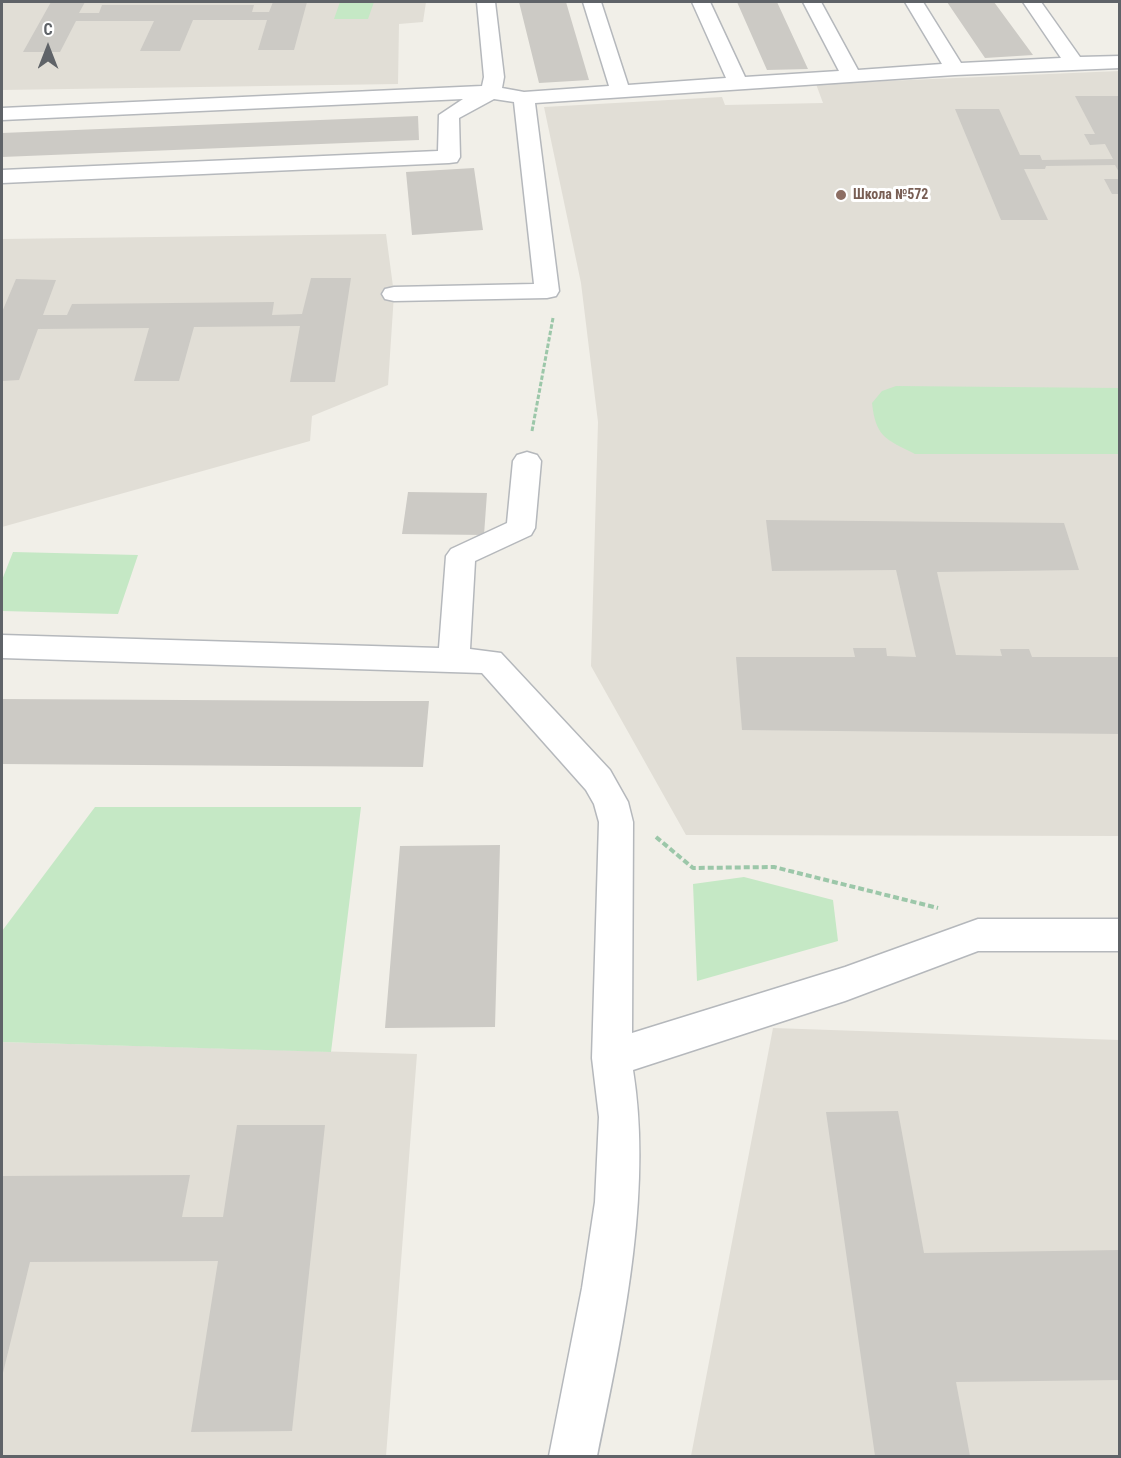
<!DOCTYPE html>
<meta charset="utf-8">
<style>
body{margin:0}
#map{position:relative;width:1121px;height:1458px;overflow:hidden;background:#f1efe8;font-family:"Roboto Condensed",sans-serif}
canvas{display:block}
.frame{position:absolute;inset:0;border:3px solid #5f6368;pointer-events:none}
.north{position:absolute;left:18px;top:18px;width:60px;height:60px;-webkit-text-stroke:4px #fff;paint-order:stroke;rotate:0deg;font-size:16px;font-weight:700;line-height:24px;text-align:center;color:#5f6368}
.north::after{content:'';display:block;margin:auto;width:21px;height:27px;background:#5f6368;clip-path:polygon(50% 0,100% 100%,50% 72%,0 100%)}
</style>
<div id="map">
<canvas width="1121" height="1458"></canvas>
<div class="frame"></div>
<div class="north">С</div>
</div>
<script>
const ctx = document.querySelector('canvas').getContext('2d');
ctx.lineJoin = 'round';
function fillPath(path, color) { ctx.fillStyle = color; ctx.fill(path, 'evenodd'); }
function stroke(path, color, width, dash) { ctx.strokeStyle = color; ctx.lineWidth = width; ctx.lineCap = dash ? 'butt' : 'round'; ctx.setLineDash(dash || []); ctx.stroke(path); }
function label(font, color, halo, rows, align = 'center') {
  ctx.font = font + ' "Roboto Condensed",sans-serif'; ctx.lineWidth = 6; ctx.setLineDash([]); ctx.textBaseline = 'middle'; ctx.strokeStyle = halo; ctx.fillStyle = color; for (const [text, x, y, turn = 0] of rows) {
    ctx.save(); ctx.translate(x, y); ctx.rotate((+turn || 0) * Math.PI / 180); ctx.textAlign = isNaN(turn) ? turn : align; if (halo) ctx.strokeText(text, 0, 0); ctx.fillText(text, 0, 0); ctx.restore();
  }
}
fillPath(new Path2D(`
 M 2,2 L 426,2 L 423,22 L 399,24 L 398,84 L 2,90 Z
 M 1119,71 L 1119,836 L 686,835 L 591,666 L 598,422 L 581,283 L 544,107 L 722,97 L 725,105 L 823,103 L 816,84 Z
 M 386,234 L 394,294 L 388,385 L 312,416 L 310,441 L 2,527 L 2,239 Z
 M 773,1028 L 1119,1040 L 1119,1456 L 691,1456 Z
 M 2,1042 L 417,1054 L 386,1456 L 2,1456 Z`), '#e1ded6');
fillPath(new Path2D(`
 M 340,2 L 374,2 L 368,19 L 334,19 Z
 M 896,386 L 1119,388 L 1119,454 L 915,454 C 886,439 876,438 872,403 L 882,391 Z
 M 13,552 L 138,555 L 118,614 L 2,611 L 2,580 Z
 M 95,807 L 361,807 L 331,1052 L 2,1042 L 2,931 Z
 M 744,877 L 833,900 L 838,941 L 697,981 L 693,884 Z`), '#c5e8c5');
fillPath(new Path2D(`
 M 51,2 L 85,2 L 79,13 L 99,13 L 102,5 L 254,5 L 252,12 L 269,12 L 273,2 L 307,2 L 294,50 L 258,50 L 267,20 L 193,20 L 180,51 L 140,51 L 154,21 L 76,21 L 60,52 L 23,52 Z
 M 519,2 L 566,2 L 589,80 L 539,83 Z
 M 737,2 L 777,2 L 808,69 L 767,70 Z
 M 947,2 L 994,2 L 1033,55 L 985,58 Z
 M 1075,96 L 1120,96 L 1120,174 L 1115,165 L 1046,166 L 1045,169 L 1024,169 L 1048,220 L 1001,220 L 955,109 L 999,109 L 1020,155 L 1040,155 L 1042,160 L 1113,159 L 1105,144 L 1090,145 L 1084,134 L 1095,134 Z
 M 418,116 L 419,140 L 2,157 L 2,133 Z
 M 474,168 L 483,230 L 412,235 L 406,172 Z
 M 1104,179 L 1120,179 L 1120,194 L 1112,194 Z
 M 311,278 L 351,278 L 335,382 L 290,382 L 300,326 L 194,327 L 179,381 L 134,381 L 149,328 L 38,329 L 19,380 L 2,381 L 2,312 L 16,279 L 56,280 L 43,315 L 67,315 L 72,304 L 274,302 L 272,315 L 302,314 Z
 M 408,492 L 487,493 L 484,535 L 402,534 Z
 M 766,520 L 1064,523 L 1079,570 L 937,572 L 956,655 L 1002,656 L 1000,649 L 1029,649 L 1032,657 L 1120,657 L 1120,734 L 742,730 L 736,657 L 855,657 L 853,648 L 886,648 L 887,656 L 916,657 L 896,570 L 772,571 Z
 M 2,699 L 366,701 L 429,701 L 423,767 L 2,764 Z
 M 500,845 L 495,1027 L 385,1028 L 400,846 Z
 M 898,1111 L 924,1253 L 1120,1250 L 1120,1380 L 956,1382 L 970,1456 L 875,1456 L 826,1112 Z
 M 237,1125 L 325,1125 L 292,1431 L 191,1432 L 218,1261 L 30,1262 L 2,1377 L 2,1176 L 190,1175 L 182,1217 L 223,1217 Z`), '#cccac5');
const minor = new Path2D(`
 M 477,2 L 495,2 L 504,77 L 502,88 L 524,92 L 609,86 L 583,2 L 601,2 L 628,85 L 726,78 L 692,2 L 710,2 L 745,77 L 839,71 L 803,2 L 821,2 L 858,70 L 942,64 L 905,2 L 923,2 L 961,63 L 1061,58 L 1023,2 L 1041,2 L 1080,57 L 1120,56 L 1120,68 L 955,75 L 535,103 L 559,291 L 556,296 L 547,298 L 394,301 L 385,299 L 382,294 L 385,289 L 394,287 L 534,284 L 514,102 L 494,99 L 459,118 L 460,157 L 457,162 L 449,163 L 2,183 L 2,170 L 438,151 L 439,115 L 463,99 L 2,120 L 2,108 L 482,86 L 484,77 Z
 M 527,452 L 537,455 L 541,461 L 535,528 L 531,535 L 475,561 L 470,649 L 501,653 L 610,770 L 628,802 L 633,822 L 632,1033 L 845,967 L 978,919 L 1120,919 L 1120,951 L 978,951 L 845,1001 L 633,1070 C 653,1194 622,1334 597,1456 L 549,1456 L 582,1288 L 595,1202 L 599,1117 L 592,1058 L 599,822 L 594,804 L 586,790 L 482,673 L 2,658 L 2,635 L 439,648 L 446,556 L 451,549 L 507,523 L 513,461 L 517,455 Z`);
stroke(minor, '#b5b8bc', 3);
stroke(new Path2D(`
 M 532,431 L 553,318`), '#9cc7a9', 3, [4.5, 2]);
stroke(new Path2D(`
 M 656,837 L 693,868 L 774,867 L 938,908`), '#9cc7a9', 4, [6, 3]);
fillPath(minor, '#fff');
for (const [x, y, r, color] of [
 [841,195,6,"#8d6e63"]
]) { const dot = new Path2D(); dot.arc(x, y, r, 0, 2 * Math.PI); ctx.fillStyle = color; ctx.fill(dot); stroke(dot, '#fff', 2); }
label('bold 14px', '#785e54', '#fff', [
 ["Школа №572",853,195]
], 'left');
</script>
